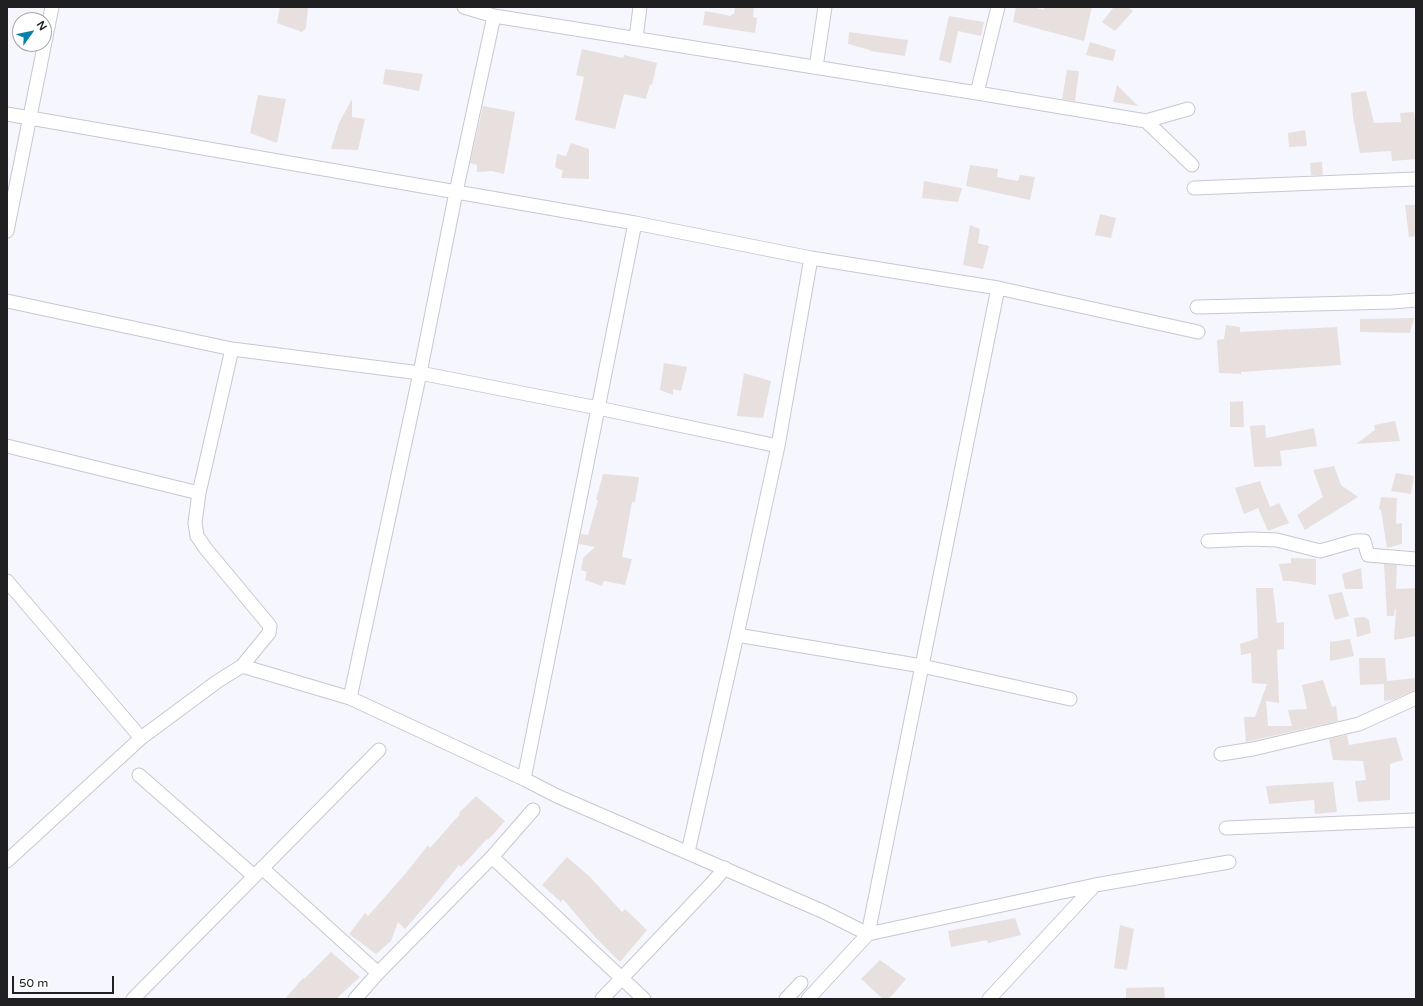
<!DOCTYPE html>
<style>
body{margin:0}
#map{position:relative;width:1423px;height:1006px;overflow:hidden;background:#f5f6fe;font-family:"Varela Round",sans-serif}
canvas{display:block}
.frame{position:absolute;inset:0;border:8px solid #202023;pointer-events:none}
.north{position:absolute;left:12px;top:12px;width:40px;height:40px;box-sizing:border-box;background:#fff;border:1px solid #a6a6a7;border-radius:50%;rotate:57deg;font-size:11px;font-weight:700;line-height:16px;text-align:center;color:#202023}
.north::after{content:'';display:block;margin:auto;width:14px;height:18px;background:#0681a7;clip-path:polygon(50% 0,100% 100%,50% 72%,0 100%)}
.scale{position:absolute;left:12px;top:976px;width:102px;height:18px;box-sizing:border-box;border:2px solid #202023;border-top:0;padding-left:5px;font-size:12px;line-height:14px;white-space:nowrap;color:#202023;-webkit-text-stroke:3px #fff;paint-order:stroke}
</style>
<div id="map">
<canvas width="1423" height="1006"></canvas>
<div class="frame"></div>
<div class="north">N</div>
<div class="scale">50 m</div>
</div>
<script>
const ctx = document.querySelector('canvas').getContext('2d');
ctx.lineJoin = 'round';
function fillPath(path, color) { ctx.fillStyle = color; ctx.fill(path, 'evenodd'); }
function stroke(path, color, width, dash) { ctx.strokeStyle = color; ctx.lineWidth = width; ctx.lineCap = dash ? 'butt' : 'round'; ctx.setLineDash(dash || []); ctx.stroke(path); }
fillPath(new Path2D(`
 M 280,7 L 308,7 L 306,28 L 302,32 L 277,23 Z
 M 735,7 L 754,7 L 753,17 L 757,18 L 755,33 L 703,25 L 705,11 L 731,16 L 732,14 L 734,14 Z
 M 1016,7 L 1032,7 L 1044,10 L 1044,7 L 1092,7 L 1084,41 L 1013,22 Z
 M 1114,7 L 1127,7 L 1133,11 L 1115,31 L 1102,22 Z
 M 949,16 L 984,22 L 981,36 L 958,31 L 951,63 L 939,60 Z
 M 849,32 L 908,40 L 905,56 L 870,51 L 870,50 L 848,44 Z
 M 1090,42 L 1116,50 L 1113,61 L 1086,55 Z
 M 582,49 L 623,58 L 624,55 L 657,63 L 652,85 L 650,84 L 646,99 L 624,94 L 615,129 L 575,120 L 584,77 L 576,75 Z
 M 385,69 L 423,74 L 419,91 L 383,84 Z
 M 1067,70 L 1079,71 L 1075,101 L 1062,99 Z
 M 1117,85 L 1138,106 L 1113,102 Z
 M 1366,91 L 1374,123 L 1401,122 L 1400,113 L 1414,112 L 1416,125 L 1416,159 L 1392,161 L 1391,151 L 1360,153 L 1353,117 L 1351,93 Z
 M 258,95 L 286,99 L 277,143 L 250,133 Z
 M 352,99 L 352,117 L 365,119 L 358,150 L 331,149 L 339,123 Z
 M 483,106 L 515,112 L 504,174 L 492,171 L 477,172 L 477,165 L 470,163 Z
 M 1305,130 L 1307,146 L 1289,147 L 1288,133 Z
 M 571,143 L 589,149 L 589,179 L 561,178 L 563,171 L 555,167 L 557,154 L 566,156 Z
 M 1322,162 L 1323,175 L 1311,175 L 1310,163 Z
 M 970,165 L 998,169 L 997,177 L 1018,181 L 1020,175 L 1035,177 L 1030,200 L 966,186 Z
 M 924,181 L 962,188 L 958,202 L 922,198 Z
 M 1405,205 L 1416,205 L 1416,236 L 1409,237 Z
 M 1100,214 L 1116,218 L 1111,238 L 1095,235 Z
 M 970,225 L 980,229 L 978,243 L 989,246 L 983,269 L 963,265 Z
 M 1414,318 L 1410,333 L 1360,332 L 1360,319 Z
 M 1226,325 L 1240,327 L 1240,332 L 1337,327 L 1341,365 L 1241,372 L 1241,374 L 1219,373 L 1217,340 L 1224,339 Z
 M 664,363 L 687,367 L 681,391 L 673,389 L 673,395 L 660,390 Z
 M 744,373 L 771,381 L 763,418 L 737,416 Z
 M 1243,401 L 1244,427 L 1230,427 L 1230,402 Z
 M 1395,421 L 1400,441 L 1356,444 L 1375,430 L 1374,425 Z
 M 1265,425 L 1266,438 L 1314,428 L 1317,446 L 1280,451 L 1282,466 L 1254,467 L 1250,426 Z
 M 1334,466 L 1341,485 L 1358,497 L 1305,530 L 1297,515 L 1323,497 L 1313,470 Z
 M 1396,473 L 1414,476 L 1411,494 L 1391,491 Z
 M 603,474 L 639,477 L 635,502 L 632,502 L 622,557 L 632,559 L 625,585 L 604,581 L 602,586 L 585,580 L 587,572 L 581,570 L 583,558 L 595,547 L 579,544 L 581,534 L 588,535 L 598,500 L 596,500 Z
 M 1260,481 L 1270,507 L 1279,503 L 1289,523 L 1268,531 L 1258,508 L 1244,514 L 1235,488 Z
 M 1381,497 L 1397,498 L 1396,524 L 1402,523 L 1402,544 L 1387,548 L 1381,510 L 1379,509 Z
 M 1291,558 L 1316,559 L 1316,585 L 1290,581 L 1283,581 L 1279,564 L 1291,563 Z
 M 1384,564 L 1397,565 L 1396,589 L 1416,588 L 1416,636 L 1394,640 L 1396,609 L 1395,609 L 1394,616 L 1387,616 Z
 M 1361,568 L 1363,589 L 1345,589 L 1342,574 Z
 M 1256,588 L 1273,588 L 1277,623 L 1284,622 L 1284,649 L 1277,650 L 1279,703 L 1266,701 L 1268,726 L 1292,726 L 1288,710 L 1307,709 L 1302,685 L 1323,680 L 1332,707 L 1336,706 L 1338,721 L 1246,742 L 1244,717 L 1255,717 L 1267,684 L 1252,683 L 1251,653 L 1241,655 L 1240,644 L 1258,638 Z
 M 1342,592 L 1349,616 L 1335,620 L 1328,595 Z
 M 1364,617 L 1369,620 L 1371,633 L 1357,637 L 1354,618 Z
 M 1350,639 L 1354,656 L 1330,661 L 1330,642 Z
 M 1359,658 L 1385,658 L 1387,681 L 1416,678 L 1416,690 L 1392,700 L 1384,701 L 1384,684 L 1360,685 Z
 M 1347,735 L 1349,745 L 1396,737 L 1403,760 L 1390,764 L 1390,800 L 1358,802 L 1355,781 L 1366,780 L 1363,761 L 1333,760 L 1329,739 Z
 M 1333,782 L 1337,812 L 1315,814 L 1314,800 L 1269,804 L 1266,786 Z
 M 476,796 L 505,821 L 488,840 L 487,839 L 461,867 L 459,865 L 432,898 L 405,929 L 398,922 L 391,941 L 376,954 L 349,934 L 365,913 L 368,916 L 406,873 L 428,845 L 430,848 L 460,814 L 459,813 Z
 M 567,857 L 590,877 L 622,912 L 625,909 L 647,930 L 620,962 L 595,937 L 563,899 L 561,902 L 542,885 Z
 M 1015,918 L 1021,935 L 988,943 L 987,940 L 951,947 L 948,931 Z
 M 1120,925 L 1134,929 L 1127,970 L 1114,968 Z
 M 331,952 L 360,977 L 336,999 L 285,999 L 303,978 L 304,979 Z
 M 880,960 L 906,979 L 889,999 L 883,999 L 861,979 Z
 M 1164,987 L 1165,999 L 1126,999 L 1126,988 Z`), '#e8e0de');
const minor = new Path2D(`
 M 464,7 L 494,16 L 977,93 L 1146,121 L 1188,109
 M 636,38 L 640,7
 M 816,67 L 825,7
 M 977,93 L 998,7
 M 7,114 L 635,223 L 811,258 L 998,288 L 1198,332
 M 1146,121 L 1192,165
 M 1194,188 L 1416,179
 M 7,231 L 52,7
 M 7,301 L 232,349 L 420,373 L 598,408 L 778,446
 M 1197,307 L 1392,302 L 1416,300
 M 232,349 L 199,493 L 195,523 L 197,536 L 206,549 L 270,626 L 269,633 L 242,666
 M 7,446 L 199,493
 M 1208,541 L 1251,539 L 1277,540 L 1320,551 L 1355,541 L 1364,541 L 1368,555 L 1416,559
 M 7,581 L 141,738
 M 737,635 L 922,666 L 1070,699
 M 350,698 L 420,373 L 456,192 L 494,16
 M 1221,754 L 1253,749 L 1359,724 L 1416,698
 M 139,775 L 254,876
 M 524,779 L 635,223
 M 1226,828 L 1416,820
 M 688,852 L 737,635 L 778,446 L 811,258
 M 492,857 L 644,999
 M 7,861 L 141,738 L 218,681 L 242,666 L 350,698 L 524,779 L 557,796 L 822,911 L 868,934 L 1095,885 L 1229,862
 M 262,868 L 378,973
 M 133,999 L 379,750
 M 355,999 L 378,973 L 492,857 L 533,810
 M 602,999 L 713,882 L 725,868
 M 786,999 L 801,983
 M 808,999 L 868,934 L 998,288
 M 989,999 L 1095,885`);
stroke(minor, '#c7c8cf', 15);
stroke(minor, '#fff', 13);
</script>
